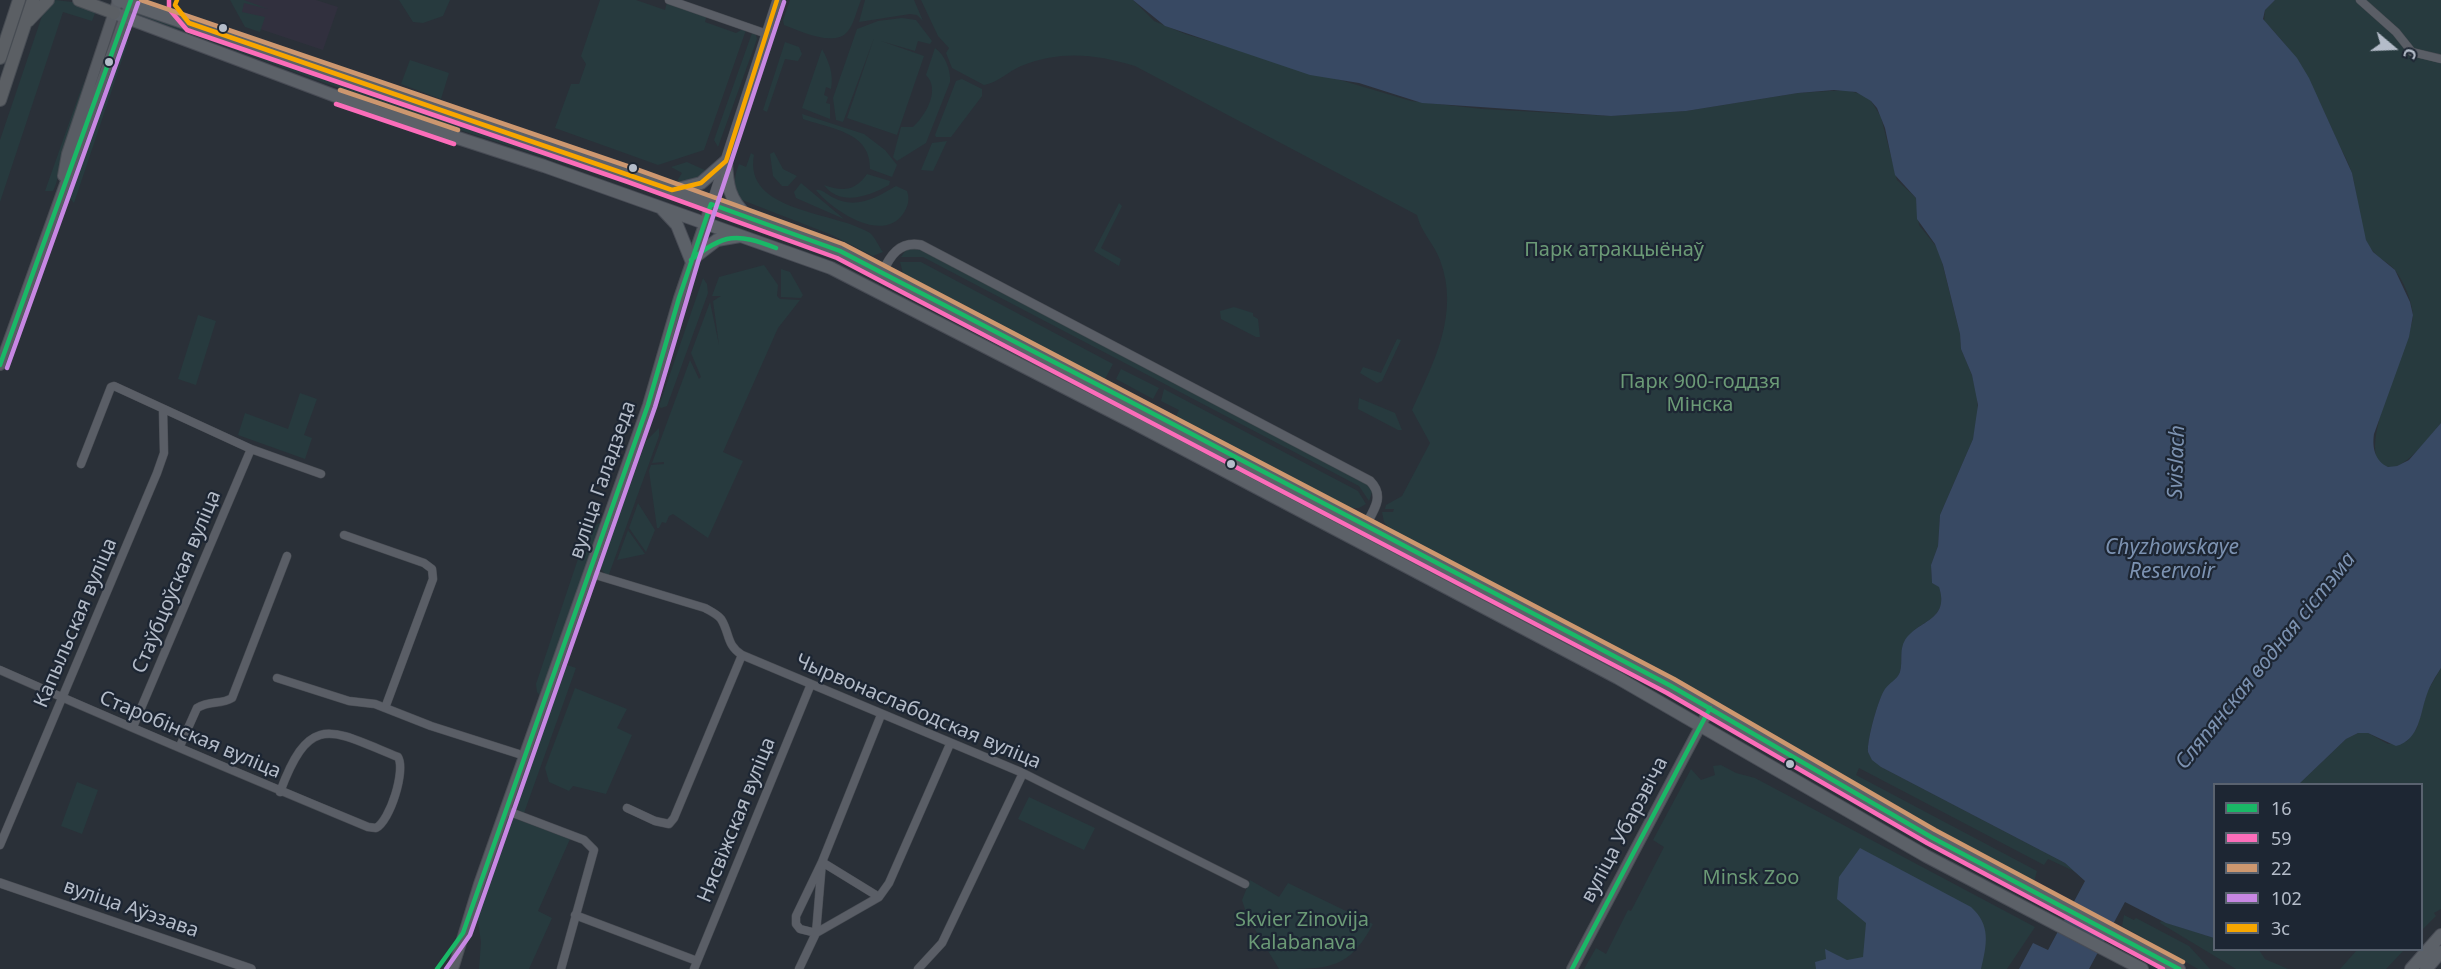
<!DOCTYPE html>
<meta charset="utf-8">
<style>
body{margin:0}
#map{position:relative;width:2441px;height:969px;overflow:hidden;background:#2a3038;font-family:"Noto Sans",sans-serif}
canvas{display:block}
.legend{position:absolute;left:2213px;top:783px;width:210px;height:168px;box-sizing:border-box;background:#1d2633;border:2px solid #59626f;margin:0;padding:8px 10px;list-style:none;font-size:18px;color:#b4bcc9}
.legend li{display:flex;align-items:center;gap:12px;height:30px}
.legend b{width:30px;border:2px solid #59626f}
.north{position:absolute;left:2363px;top:18px;width:60px;height:60px;-webkit-text-stroke:4px #1d2633;paint-order:stroke;rotate:109deg;font-size:16px;font-weight:700;line-height:24px;text-align:center;color:#b4bcc9}
.north::after{content:'';display:block;margin:auto;width:21px;height:27px;background:#b4bcc9;clip-path:polygon(50% 0,100% 100%,50% 72%,0 100%)}
</style>
<div id="map">
<canvas width="2441" height="969"></canvas>
<ul class="legend">
<li><b style="height:8px;background:#1ab867"></b>16</li>
<li><b style="height:8px;background:#fb6dba"></b>59</li>
<li><b style="height:8px;background:#cd976f"></b>22</li>
<li><b style="height:8px;background:#c787e3"></b>102</li>
<li><b style="height:8px;background:#f7a600"></b>3с</li>
</ul>
<div class="north">С</div>
</div>
<script>
const ctx = document.querySelector('canvas').getContext('2d');
ctx.lineJoin = 'round';
function fillPath(path, color) { ctx.fillStyle = color; ctx.fill(path, 'evenodd'); }
function stroke(path, color, width, dash) { ctx.strokeStyle = color; ctx.lineWidth = width; ctx.lineCap = dash ? 'butt' : 'round'; ctx.setLineDash(dash || []); ctx.stroke(path); }
function label(font, color, halo, rows, align = 'center') {
  ctx.font = font + ' "Noto Sans",sans-serif'; ctx.lineWidth = 4.5; ctx.setLineDash([]); ctx.textBaseline = 'middle'; ctx.strokeStyle = halo; ctx.fillStyle = color; for (const [text, x, y, turn = 0] of rows) {
    ctx.save(); ctx.translate(x, y); ctx.rotate((+turn || 0) * Math.PI / 180); ctx.textAlign = isNaN(turn) ? turn : align; if (halo) ctx.strokeText(text, 0, 0); ctx.fillText(text, 0, 0); ctx.restore();
  }
}
fillPath(new Path2D(`
 M 231,0 L 316,0 L 338,7 L 323,50 L 245,24 Z`), '#31303e');
fillPath(new Path2D(`
 M 55,0 L 72,2 L 96,11 L 92,21 L 63,12 L 0,202 L 0,140 L 44,10 Z
 M 230,0 L 244,0 L 268,9 L 244,3 L 242,12 L 265,17 L 260,32 L 245,27 Z
 M 399,0 L 450,0 L 443,16 L 423,23 L 413,22 Z
 M 600,0 L 636,0 L 665,10 L 667,2 L 707,15 L 705,22 L 736,33 L 743,29 L 746,30 L 704,150 L 658,165 L 555,128 L 571,84 L 579,84 L 586,64 L 581,56 Z
 M 790,0 L 861,0 C 857,9 854,24 848,31 C 835,48 800,31 784,25 L 783,20 Z
 M 865,0 L 914,0 L 923,21 L 917,15 L 910,14 L 859,22 Z
 M 921,0 L 1133,0 L 1154,21 L 1185,34 L 1411,101 L 1482,109 L 1611,116 L 1686,111 L 1798,93 L 1846,90 L 1864,95 L 1871,101 L 1881,117 L 1897,180 L 1916,198 L 1919,225 L 1939,250 L 1960,334 L 1961,349 L 1972,375 L 1977,395 L 1978,416 L 1973,439 L 1940,515 L 1938,546 L 1931,565 L 1932,583 L 1939,586 C 1950,622 1918,619 1906,640 C 1899,651 1903,661 1900,672 C 1897,680 1888,686 1883,694 C 1877,703 1867,741 1868,752 L 1881,767 L 2065,863 L 2076,872 L 2048,859 L 2044,865 L 1859,768 L 1856,775 L 2037,871 L 2034,882 L 2002,866 L 1678,681 L 1390,529 L 1384,522 L 1382,512 L 1393,512 L 1394,509 L 1385,509 L 1386,505 L 1402,496 L 1430,443 L 1412,410 C 1434,362 1460,313 1440,260 C 1434,244 1421,232 1417,215 L 1135,66 C 1096,54 1060,50 1021,66 C 1009,71 997,83 984,85 L 952,68 L 946,53 L 949,48 L 938,36 Z
 M 2275,0 L 2441,0 L 2441,423 C 2431,435 2407,467 2392,467 C 2344,470 2414,338 2413,315 C 2412,300 2402,276 2391,266 C 2381,258 2371,253 2366,240 C 2357,219 2358,195 2352,174 C 2349,161 2340,149 2335,136 C 2316,93 2299,55 2264,21 L 2265,10 Z
 M 139,13 L 697,206 L 416,116 L 138,15 Z
 M 902,18 L 916,20 L 932,41 L 930,44 L 918,41 L 915,51 L 881,41 L 924,56 L 897,135 L 847,118 L 874,38 L 843,122 L 836,120 L 833,98 L 857,29 L 878,21 Z
 M 752,33 L 756,35 L 757,39 L 718,147 L 714,140 Z
 M 126,38 L 128,42 L 74,203 L 67,195 L 68,192 C 76,169 86,150 95,127 C 106,98 116,68 126,38 Z
 M 785,42 L 799,47 L 802,54 L 798,61 L 785,59 L 767,112 L 763,110 Z
 M 935,48 C 945,55 951,70 950,82 L 926,143 L 897,161 L 893,157 L 901,127 L 913,127 C 925,116 941,90 926,75 Z
 M 822,49 C 829,62 834,74 831,89 L 826,87 L 824,95 L 828,97 L 826,103 L 830,104 L 830,119 L 802,108 Z
 M 410,60 L 449,73 L 441,99 L 401,84 Z
 M 85,78 L 56,184 L 53,191 L 45,191 Z
 M 962,79 L 982,89 L 982,96 L 951,137 L 936,137 L 935,135 L 956,81 Z
 M 802,114 L 864,134 L 885,150 L 897,165 L 892,177 L 870,169 C 871,132 832,129 803,119 Z
 M 947,141 L 933,171 L 921,170 L 932,143 Z
 M 774,152 L 783,169 L 797,176 L 788,186 L 782,186 L 773,176 L 770,154 Z
 M 751,153 L 754,155 C 743,213 835,211 870,233 C 875,237 879,247 883,252 L 873,256 L 832,235 L 742,200 C 732,189 734,177 739,164 L 746,167 Z
 M 687,162 L 709,172 L 708,175 L 684,184 L 677,181 L 682,173 L 671,167 Z
 M 867,174 L 890,181 L 889,185 C 870,196 840,207 824,185 C 843,192 855,191 867,174 Z
 M 801,183 L 844,219 L 796,198 L 794,192 Z
 M 896,186 L 907,191 C 910,199 908,207 903,214 C 882,244 832,210 816,190 C 822,189 826,194 832,197 C 855,210 876,198 896,186 Z
 M 1119,203 L 1122,206 L 1101,248 L 1121,259 L 1119,266 L 1094,251 Z
 M 719,218 L 825,250 L 868,274 L 809,249 Z
 M 913,248 L 921,250 L 1367,483 L 1372,492 L 1369,501 L 1359,486 L 923,257 L 901,257 L 906,250 Z
 M 900,262 L 921,262 L 1113,364 L 1104,381 L 903,273 Z
 M 764,265 L 778,285 L 777,296 L 780,299 L 800,300 L 778,328 L 723,452 L 743,461 L 708,538 L 673,514 L 669,516 L 666,523 L 662,522 L 659,528 L 657,528 L 649,471 L 651,465 L 664,464 L 664,462 L 652,463 L 690,360 L 699,379 L 701,377 L 691,353 L 710,302 L 719,345 L 713,301 L 721,296 L 712,296 L 719,277 Z
 M 781,269 L 790,272 L 803,295 L 801,298 L 781,297 Z
 M 703,278 L 707,284 L 708,293 L 667,406 L 661,408 L 659,406 Z
 M 1234,307 L 1253,313 L 1253,316 L 1258,319 L 1260,337 L 1256,337 L 1221,319 L 1220,311 Z
 M 198,315 L 216,321 L 196,385 L 178,379 Z
 M 1397,339 L 1401,340 L 1382,381 L 1377,383 L 1360,373 L 1363,367 L 1381,373 Z
 M 1121,369 L 1159,388 L 1153,399 L 1116,379 Z
 M 1164,389 L 1358,491 L 1366,504 L 1359,508 L 1348,508 L 1176,416 L 1179,410 L 1161,401 Z
 M 300,393 L 317,399 L 304,435 L 312,438 L 305,459 L 238,435 L 245,413 L 288,429 Z
 M 1359,398 L 1395,413 L 1402,430 L 1398,430 L 1358,409 Z
 M 659,428 L 659,436 L 608,577 L 600,568 L 646,441 Z
 M 638,503 L 655,530 L 646,552 L 629,528 Z
 M 602,521 L 541,696 L 537,692 L 536,684 L 587,532 Z
 M 628,530 L 645,554 L 617,560 Z
 M 567,665 L 576,668 L 524,813 L 515,808 Z
 M 2441,668 L 2441,909 L 2434,913 L 2436,916 L 2422,930 L 2422,784 L 2299,784 L 2346,739 L 2358,733 L 2368,733 L 2388,744 L 2407,741 L 2417,728 L 2427,692 Z
 M 575,688 L 627,709 L 617,728 L 632,735 L 606,794 L 573,786 L 569,791 L 549,782 L 545,768 Z
 M 1721,765 L 1736,773 L 1755,778 L 2035,927 L 2007,969 L 1584,969 L 1596,948 L 1606,954 L 1628,910 L 1631,911 L 1664,847 L 1653,840 L 1691,769 L 1701,780 L 1715,775 L 1713,766 Z
 M 77,782 L 98,790 L 82,834 L 61,826 Z
 M 1029,797 L 1095,828 L 1084,850 L 1018,819 Z
 M 511,817 L 570,839 L 538,911 L 552,918 L 529,969 L 479,969 L 481,942 L 477,914 Z
 M 1250,880 L 1279,897 L 1288,883 L 1373,924 C 1349,969 1330,969 1279,969 L 1248,918 L 1242,900 Z
 M 2124,915 L 2134,920 L 2136,918 L 2189,946 L 2210,969 L 2198,969 L 2122,926 Z
 M 2161,921 L 2214,938 L 2214,950 L 2259,950 L 2265,959 L 2288,969 L 2236,969 L 2160,923 Z
 M 2357,950 L 2404,950 L 2386,969 L 2340,969 Z`), '#273a3e');
fillPath(new Path2D(`
 M 1133,0 L 2275,0 L 2265,10 L 2263,19 L 2297,58 L 2309,78 L 2352,173 L 2366,240 L 2373,252 L 2395,270 L 2410,302 L 2413,315 L 2409,337 L 2374,434 C 2372,448 2375,461 2388,467 L 2397,466 L 2409,460 L 2441,423 L 2441,668 C 2436,676 2430,685 2427,694 C 2420,713 2420,740 2396,746 L 2368,733 L 2358,733 L 2346,739 L 2299,784 L 2214,784 L 2214,938 L 2166,923 L 2125,902 L 2089,969 L 2019,969 L 2033,943 L 2048,950 L 2085,881 L 2065,863 L 1881,767 L 1872,760 L 1868,752 C 1867,740 1878,699 1885,689 C 1889,683 1897,680 1900,672 C 1903,661 1899,650 1905,640 C 1918,620 1950,621 1939,587 L 1932,583 L 1931,565 L 1938,546 L 1940,515 L 1973,439 L 1978,405 L 1972,375 L 1961,349 L 1960,334 L 1943,265 L 1935,244 L 1917,219 L 1916,198 L 1895,175 L 1885,128 L 1877,108 L 1871,101 L 1856,92 L 1834,90 L 1798,93 L 1686,111 L 1611,116 L 1422,103 L 1359,83 L 1310,75 L 1165,26 Z
 M 1860,848 L 1971,907 C 1991,925 1987,944 1981,969 L 1816,969 L 1815,962 L 1826,959 L 1825,949 L 1847,960 L 1863,957 L 1866,923 L 1837,899 L 1839,877 Z`), '#384963');
const minor = new Path2D(`
 M 669,0 L 767,34
 M 2360,0 L 2396,32 L 2412,52 L 2441,59
 M 81,464 L 111,387 L 114,386 L 251,449 L 321,474
 M 344,535 L 424,563 L 432,569 L 433,579 L 385,708
 M 589,573 L 705,608 C 710,611 717,614 721,619 C 730,633 726,645 742,655 L 1023,773 L 1245,884
 M 0,670 C 122,724 245,776 368,827 L 376,828 C 390,821 406,770 398,757 C 331,730 310,711 280,792
 M 277,678 L 349,701 L 375,704 L 431,726 L 525,756
 M 133,727 L 251,449
 M 180,746 L 197,708 C 210,700 221,705 232,698 L 287,556
 M 627,808 L 655,821 L 669,824 L 674,818 L 742,655
 M 505,810 L 584,840 L 594,850 L 561,969
 M 0,845 L 157,473 L 164,453 L 163,409
 M 879,897 L 822,862 L 796,916 L 796,924 L 800,929 L 816,933 L 879,897 L 889,883 L 950,744
 M 575,915 L 697,961
 M 694,969 L 811,684
 M 799,969 L 816,933 L 822,862 L 881,715
 M 918,969 L 942,943 L 1023,773`);
const tertiary = new Path2D(`
 M 711,204 L 777,0
 M 882,273 C 890,256 899,241 921,245 L 1370,481 C 1385,496 1374,510 1365,526
 M 0,883 L 251,969`);
const secondary = new Path2D(`
 M 63,176 L 67,154 L 118,0
 M 0,365 L 131,0
 M 453,969 L 479,884 L 648,405 L 679,298 L 711,204
 M 1572,969 L 1710,708`);
const primary = new Path2D(`
 M 118,0 L 631,175 L 840,251 L 1671,686 L 1931,837 L 2179,969
 M 114,13 L 378,112 L 544,166 L 831,268 L 1134,423 L 1618,678 L 1926,856 L 2142,969
 M 726,161 C 727,185 729,199 747,216
 M 674,190 L 701,183 L 726,161
 M 663,210 L 677,225 L 691,260 L 717,240 L 740,236
 M 2411,969 L 2441,935
 M 2426,969 L 2441,952`);
const trunk = new Path2D(`
 M 79,0 L 114,13
 M 28,21 L 48,0
 M 0,58 L 19,0
 M 0,100 L 33,0`);
stroke(minor, '#484c53', 9);
stroke(tertiary, '#484c53', 10);
stroke(secondary, '#484c53', 12);
stroke(primary, '#484c55', 14);
stroke(trunk, '#474c53', 14);
stroke(minor, '#5a5e66', 8);
stroke(tertiary, '#5a5e66', 9);
stroke(secondary, '#595d64', 10);
stroke(primary, '#5c6168', 12);
stroke(trunk, '#5b5f64', 12);
stroke(new Path2D(`
 M 691,260 C 724,233 737,233 776,248
 M 0,365 L 131,0
 M 437,969 L 463,933 L 648,405 L 679,298 L 711,204 L 840,251 L 1129,401 L 1671,686 L 1931,837 L 2179,969
 M 1572,969 L 1710,708`), '#1ab867', 4.5);
stroke(new Path2D(`
 M 169,0 L 169,9 L 187,30 L 628,182 L 837,258 L 1667,693 L 1927,843 L 2163,969
 M 336,104 L 454,144`), '#fb6dba', 4.5);
stroke(new Path2D(`
 M 141,0 L 633,168 L 843,244 L 1674,679 L 1935,830 L 2183,962
 M 340,90 L 458,130`), '#cd976f', 4.5);
stroke(new Path2D(`
 M 7,368 L 138,3
 M 446,969 L 470,935 L 655,407 L 698,262 L 784,2`), '#c787e3', 4.5);
stroke(new Path2D(`
 M 177,0 L 175,5 L 189,23 L 672,190 L 701,183 L 726,161 L 777,0`), '#f7a600', 4.5);
for (const [x, y, r, color] of [
 [223,28,5,"#b4bcc9"],
 [109,62,5,"#b4bcc9"],
 [633,168,5,"#b4bcc9"],
 [1231,464,5,"#b4bcc9"],
 [1790,764,5,"#b4bcc9"]
]) { const dot = new Path2D(); dot.arc(x, y, r, 0, 2 * Math.PI); ctx.fillStyle = color; ctx.fill(dot); stroke(dot, '#1d2633', 2); }
label('20px', '#6b9a76', '#1d2633', [
 ["Парк атракцыёнаў",1614,250],
 ["Парк 900-годдзя",1700,382],
 ["Мінска",1700,405],
 ["Minsk Zoo",1751,878],
 ["Skvier Zinovija",1302,920],
 ["Kalabanava",1302,943]
]);
label('20px', '#b4bcc9', '#1d2633', [
 ["вуліца Галадзеда",603,480,-71],
 ["Стаўбцоўская вуліца",177,582,-67],
 ["Капыльская вуліца",76,623,-67],
 ["Чырвонаслабодская вуліца",918,712,23],
 ["Старобінская вуліца",190,735,23],
 ["Нясвіжская вуліца",737,820,-68],
 ["вуліца Убарэвіча",1625,830,-62],
 ["вуліца Аўэзава",131,909,19]
]);
label('italic 21px', '#7c92b1', '#1d2633', [
 ["Svislach",2177,462,-88],
 ["Chyzhowskaye",2172,548],
 ["Reservoir",2172,572],
 ["Сляпянская водная сістэма",2266,661,-51]
]);
</script>
